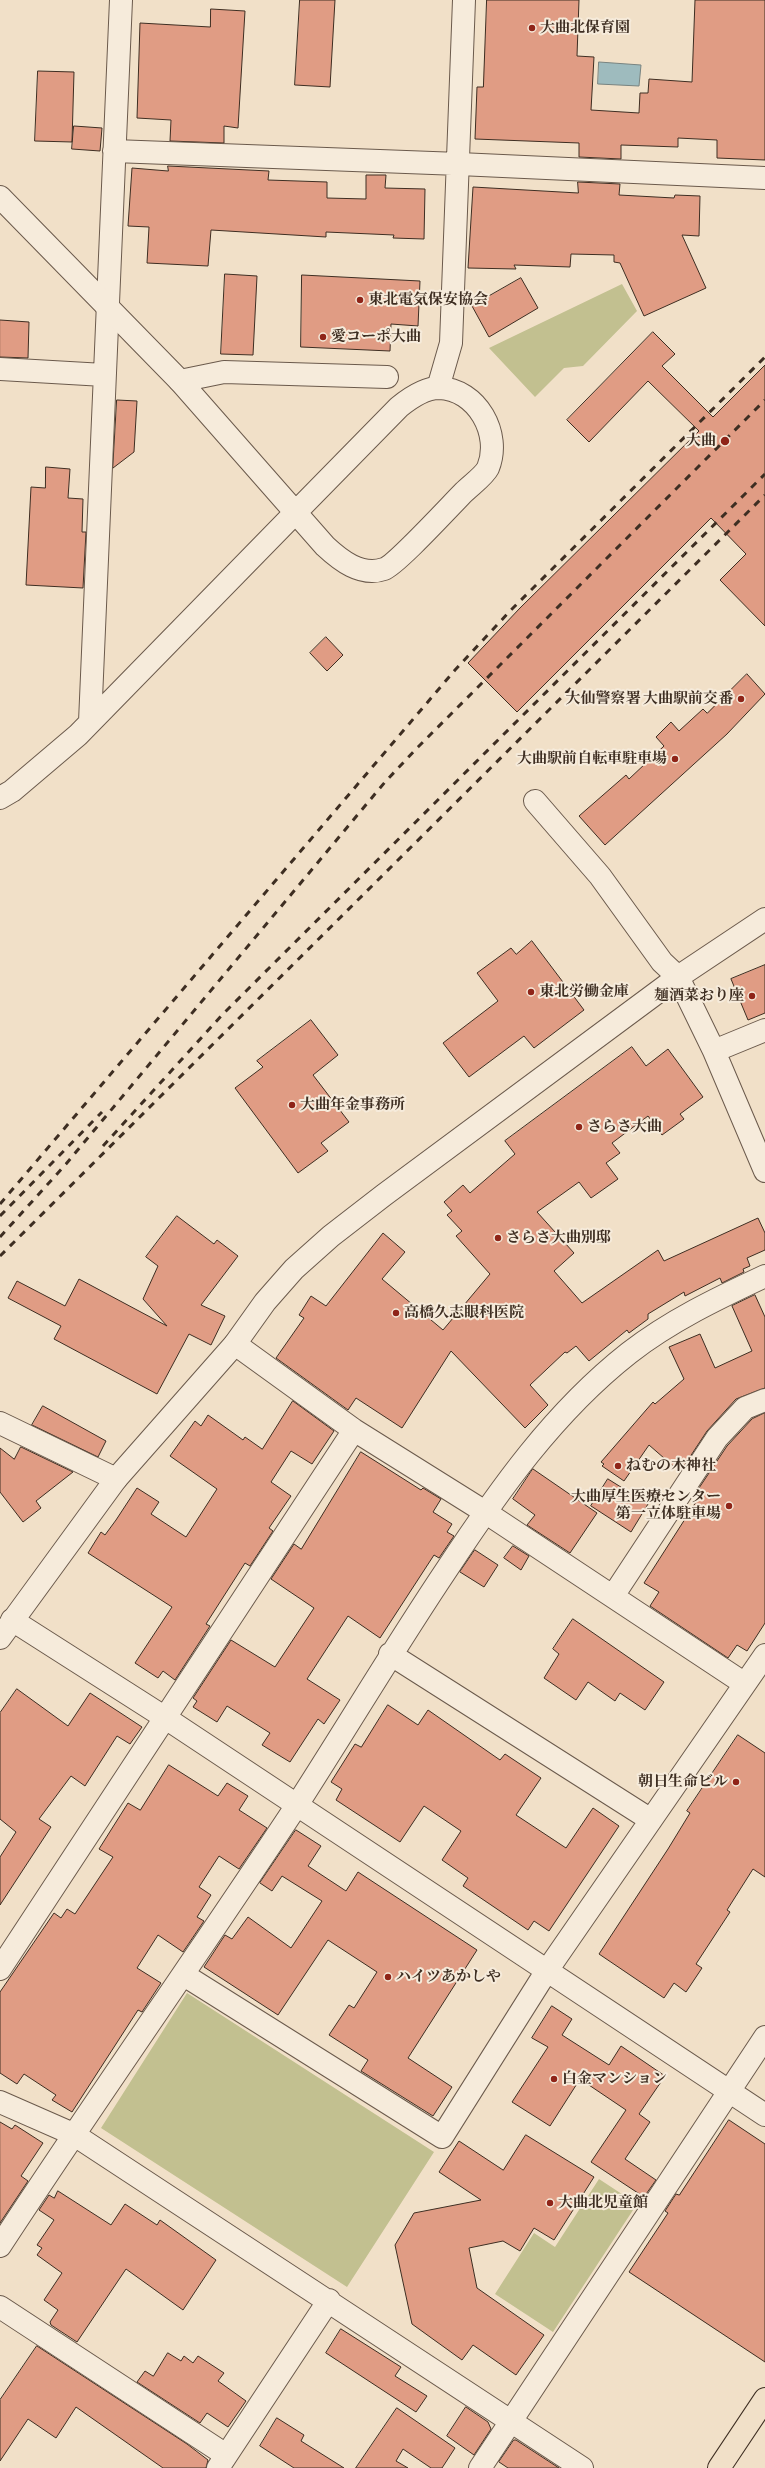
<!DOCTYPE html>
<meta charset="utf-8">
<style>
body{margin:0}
canvas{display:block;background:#f1e0c8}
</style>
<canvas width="765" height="2468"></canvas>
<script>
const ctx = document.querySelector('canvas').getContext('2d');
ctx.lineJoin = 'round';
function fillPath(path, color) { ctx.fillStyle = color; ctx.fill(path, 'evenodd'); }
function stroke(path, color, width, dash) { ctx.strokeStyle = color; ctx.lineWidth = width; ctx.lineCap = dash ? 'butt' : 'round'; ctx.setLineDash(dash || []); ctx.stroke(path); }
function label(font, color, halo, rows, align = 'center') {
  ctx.font = font + ' "Libre Bodoni","Noto Serif JP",serif'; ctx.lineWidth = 4; ctx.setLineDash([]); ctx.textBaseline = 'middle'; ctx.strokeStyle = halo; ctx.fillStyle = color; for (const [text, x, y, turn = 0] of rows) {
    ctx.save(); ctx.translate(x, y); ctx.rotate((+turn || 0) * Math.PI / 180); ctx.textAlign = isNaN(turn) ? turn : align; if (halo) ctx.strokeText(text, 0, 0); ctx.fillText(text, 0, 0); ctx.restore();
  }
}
fillPath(new Path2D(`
 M 622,284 L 637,311 L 583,366 L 564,368 L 535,397 L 489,348 Z
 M 187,1993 L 434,2152 L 347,2287 L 101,2128 Z
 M 599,2179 L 637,2204 L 553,2332 L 495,2294 L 534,2233 L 555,2247 Z`), '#c2c090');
const water = new Path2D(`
 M 599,62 L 641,65 L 639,86 L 598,84 Z`);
fillPath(water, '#9ebbbe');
stroke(water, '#788380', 1);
const building = new Path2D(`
 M 300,0 L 335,0 L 330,87 L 295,85 Z
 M 487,0 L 579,0 L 577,56 L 594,57 L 591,110 L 639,113 L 640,93 L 648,93 L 649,79 L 692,82 L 695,0 L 765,0 L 765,160 L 717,158 L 717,140 L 678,138 L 678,147 L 621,145 L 621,159 L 579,157 L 579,143 L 475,139 L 477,87 L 483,87 Z
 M 211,9 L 245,11 L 238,128 L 224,126 L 224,143 L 170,141 L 171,120 L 137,118 L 140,23 L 210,27 Z
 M 38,71 L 74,72 L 72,142 L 35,141 Z
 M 74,126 L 102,128 L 100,151 L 72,149 Z
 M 168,166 L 269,171 L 268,180 L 327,182 L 327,198 L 366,199 L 366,175 L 386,175 L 385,188 L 425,189 L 424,239 L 393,238 L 394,235 L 326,232 L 326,237 L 211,230 L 208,266 L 147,263 L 149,227 L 128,226 L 132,168 L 168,171 Z
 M 578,182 L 620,184 L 619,195 L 674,198 L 675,195 L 700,196 L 699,236 L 682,235 L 706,288 L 644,316 L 620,263 L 614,262 L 614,255 L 571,254 L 570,267 L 514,265 L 516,269 L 468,268 L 473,187 L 578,193 Z
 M 225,274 L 257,276 L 253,355 L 221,354 Z
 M 302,275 L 420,281 L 418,326 L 391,324 L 390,351 L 301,347 Z
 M 521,278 L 538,308 L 489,337 L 472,306 Z
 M 0,320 L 29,322 L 28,358 L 0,357 Z
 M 653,332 L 675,354 L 662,366 L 713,417 L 765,365 L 765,626 L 720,580 L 746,554 L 711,518 L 517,712 L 468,663 L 520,608 L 699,431 L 648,381 L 589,442 L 567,420 Z
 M 117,400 L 137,401 L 134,452 L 113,468 Z
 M 46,467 L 70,469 L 68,498 L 83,499 L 82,532 L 86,532 L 83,588 L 26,585 L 31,487 L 45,488 Z
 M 326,637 L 343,655 L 327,671 L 310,653 Z
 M 747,674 L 765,694 L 727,734 L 605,845 L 579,816 L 626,775 L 629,779 L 664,746 L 656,737 L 671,722 L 679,731 L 703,709 L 707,713 Z
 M 532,941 L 584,1010 L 534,1048 L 524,1036 L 469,1077 L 443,1043 L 498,1001 L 477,973 L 511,948 L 516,954 Z
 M 765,965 L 765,1013 L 748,1020 L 731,979 Z
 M 311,1020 L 338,1055 L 313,1075 L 349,1122 L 321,1143 L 328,1151 L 298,1173 L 235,1088 L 263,1067 L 257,1061 Z
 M 632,1047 L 646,1066 L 668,1049 L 703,1097 L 680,1114 L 684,1119 L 662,1135 L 648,1116 L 612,1143 L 620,1153 L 606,1163 L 618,1179 L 591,1198 L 579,1182 L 537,1212 L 574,1253 L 554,1271 L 582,1303 L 658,1250 L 664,1261 L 758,1218 L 765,1233 L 765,1250 L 747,1258 L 750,1266 L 743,1269 L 744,1272 L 722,1283 L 720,1278 L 685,1296 L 684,1292 L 648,1314 L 648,1319 L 629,1333 L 627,1330 L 589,1361 L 576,1346 L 567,1353 L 565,1352 L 530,1385 L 548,1405 L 525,1428 L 451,1351 L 402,1428 L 356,1398 L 348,1410 L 276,1358 L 304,1318 L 299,1315 L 311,1296 L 326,1306 L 383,1233 L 405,1252 L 382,1279 L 443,1330 L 490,1274 L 456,1236 L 462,1231 L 447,1215 L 452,1211 L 444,1202 L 463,1185 L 470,1193 L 515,1154 L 505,1141 Z
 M 177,1216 L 214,1244 L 217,1240 L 238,1256 L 201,1305 L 225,1316 L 211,1345 L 189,1334 L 157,1394 L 54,1339 L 61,1326 L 8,1298 L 17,1281 L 65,1306 L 79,1279 L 167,1326 L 143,1299 L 158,1266 L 146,1257 Z
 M 755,1295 L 765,1317 L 765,1388 L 736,1399 L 707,1431 L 680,1472 L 649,1445 L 624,1481 L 602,1466 L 604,1464 L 601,1462 L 653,1402 L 655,1404 L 684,1379 L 669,1347 L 700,1334 L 715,1368 L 752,1351 L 732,1306 Z
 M 293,1401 L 334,1431 L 312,1464 L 291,1451 L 271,1482 L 291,1496 L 269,1528 L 273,1531 L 250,1566 L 245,1563 L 206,1624 L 210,1626 L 175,1680 L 163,1671 L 158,1678 L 135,1663 L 172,1607 L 88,1553 L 101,1532 L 105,1535 L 116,1520 L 137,1488 L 159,1502 L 151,1514 L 186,1537 L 217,1489 L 170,1456 L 195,1421 L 201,1426 L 208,1415 L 243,1440 L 245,1437 L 262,1449 Z
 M 43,1406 L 106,1441 L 98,1457 L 32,1425 Z
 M 765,1413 L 765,1623 L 747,1651 L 737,1645 L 728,1658 L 650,1606 L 659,1592 L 644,1583 L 703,1491 L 699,1488 L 727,1446 L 752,1419 Z
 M 21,1447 L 73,1472 L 36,1501 L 41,1508 L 23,1522 L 0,1492 L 0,1448 L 14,1459 Z
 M 361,1452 L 421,1490 L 423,1488 L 441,1499 L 433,1512 L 452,1524 L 447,1532 L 454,1536 L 439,1558 L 434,1555 L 380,1638 L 348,1616 L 307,1679 L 340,1700 L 324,1724 L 318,1719 L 290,1762 L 262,1745 L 270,1733 L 227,1706 L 217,1722 L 193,1707 L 197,1701 L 193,1698 L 231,1640 L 275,1667 L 314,1608 L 271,1579 L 294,1544 L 301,1549 Z
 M 533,1469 L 597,1513 L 570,1553 L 527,1525 L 535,1515 L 513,1499 Z
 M 608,1479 L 648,1504 L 631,1532 L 591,1506 Z
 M 513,1546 L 529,1556 L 521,1570 L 504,1558 Z
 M 475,1550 L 498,1565 L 484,1587 L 460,1572 Z
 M 573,1619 L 664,1682 L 645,1710 L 620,1693 L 615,1701 L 588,1682 L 576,1700 L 544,1678 L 559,1654 L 553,1649 Z
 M 17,1689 L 68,1726 L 90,1693 L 142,1727 L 130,1744 L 117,1736 L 85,1786 L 71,1776 L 39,1819 L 51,1827 L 0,1905 L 0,1857 L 16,1832 L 0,1819 L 0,1713 Z
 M 388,1705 L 418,1725 L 428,1710 L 500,1760 L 505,1754 L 541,1778 L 516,1815 L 566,1848 L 593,1808 L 619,1826 L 549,1931 L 534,1921 L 528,1930 L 463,1886 L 468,1878 L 442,1860 L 461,1831 L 424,1806 L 400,1842 L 336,1800 L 342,1789 L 331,1782 L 355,1744 L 361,1747 Z
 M 738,1735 L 765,1753 L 765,1877 L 753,1869 L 727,1910 L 730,1912 L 696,1964 L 702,1968 L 686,1992 L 674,1983 L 664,1998 L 599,1954 L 668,1849 L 690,1813 L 687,1811 Z
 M 169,1765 L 218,1796 L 227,1783 L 248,1796 L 239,1810 L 267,1828 L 239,1869 L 219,1856 L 199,1887 L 211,1895 L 197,1917 L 204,1921 L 183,1952 L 158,1935 L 137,1968 L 161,1983 L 142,2012 L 138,2010 L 72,2112 L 52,2100 L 56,2095 L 24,2074 L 17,2084 L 0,2073 L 0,1992 L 54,1913 L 61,1918 L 67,1909 L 75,1914 L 113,1857 L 99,1849 L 128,1803 L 140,1810 Z
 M 296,1830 L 321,1846 L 308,1866 L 346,1891 L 358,1872 L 477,1950 L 408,2058 L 452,2087 L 433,2116 L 361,2071 L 368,2060 L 329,2035 L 349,2005 L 354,2008 L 377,1972 L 328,1940 L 278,2015 L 204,1967 L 225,1935 L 232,1939 L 248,1917 L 291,1948 L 322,1901 L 282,1876 L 272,1891 L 260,1883 Z
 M 552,2006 L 572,2019 L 562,2035 L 609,2065 L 621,2046 L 665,2076 L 639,2114 L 650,2122 L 625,2159 L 656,2180 L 644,2197 L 591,2162 L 626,2110 L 580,2079 L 550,2126 L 512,2102 L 548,2047 L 532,2038 Z
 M 729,2120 L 765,2144 L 765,2362 L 629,2272 L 668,2213 L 665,2211 L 676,2194 L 679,2195 Z
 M 0,2122 L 12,2129 L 15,2125 L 43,2143 L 21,2176 L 28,2181 L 0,2223 Z
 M 526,2135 L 594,2177 L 554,2240 L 534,2228 L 520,2251 L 503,2241 L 469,2248 L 477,2288 L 544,2335 L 516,2375 L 473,2345 L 462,2360 L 412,2324 L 395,2245 L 414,2213 L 481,2200 L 439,2172 L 459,2141 L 503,2170 Z
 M 58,2191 L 111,2225 L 125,2204 L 157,2225 L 160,2220 L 216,2260 L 183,2310 L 126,2269 L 77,2342 L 51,2325 L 50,2322 L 58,2310 L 44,2300 L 62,2273 L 37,2255 L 42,2248 L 37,2245 L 54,2220 L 39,2210 L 49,2195 L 54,2198 Z
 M 341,2329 L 401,2367 L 395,2376 L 427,2396 L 416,2412 L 326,2353 Z
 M 37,2346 L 187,2444 L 208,2460 L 206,2468 L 163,2468 L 76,2407 L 56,2438 L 28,2419 L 0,2461 L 0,2400 Z
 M 168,2353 L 181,2361 L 184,2356 L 193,2363 L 198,2356 L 224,2373 L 218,2381 L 246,2401 L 228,2427 L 207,2413 L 200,2423 L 137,2382 L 145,2371 L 153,2376 Z
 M 466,2407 L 488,2422 L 491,2429 L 474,2455 L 447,2436 Z
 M 397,2408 L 455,2448 L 442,2468 L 431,2468 L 403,2449 L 396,2461 L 408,2468 L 356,2468 Z
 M 277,2418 L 304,2435 L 301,2441 L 344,2468 L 294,2468 L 260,2446 Z
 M 514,2440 L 516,2440 L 559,2468 L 508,2468 L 499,2462 Z`);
fillPath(building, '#e09c84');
stroke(building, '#3e2e22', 1);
const pedestrian = new Path2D(`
 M 0,1423 L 116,1479`);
const minor = new Path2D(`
 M 114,151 L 459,164 L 765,178
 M 0,369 L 104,375
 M 180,381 L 224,372 L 387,377
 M 438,388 L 451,343 L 464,0
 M 90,722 L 121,0
 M 0,798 L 12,791 L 78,735 L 296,512
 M 535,801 L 600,876 L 662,962 L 678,977 L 714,1051 L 765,1171
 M 714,1051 L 765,1030
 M 235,1344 L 354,1430 L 485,1512 L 745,1684
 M 613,1596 L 717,1438 L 745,1408 L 765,1400
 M 12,1620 L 164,1717 L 765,2115
 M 390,1654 L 651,1820
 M 0,1969 L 354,1430
 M 184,1975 L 442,2137 L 546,1972 L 765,1655
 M 0,2102 L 73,2134 L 582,2468
 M 0,2246 C 96,2099 198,1955 295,1808 C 346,1729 394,1648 447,1569 C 499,1490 554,1412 629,1353 C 670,1321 718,1298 765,1276
 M 0,2307 L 226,2455
 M 218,2468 L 329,2300
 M 480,2468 L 765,2037`);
const tertiary = new Path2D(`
 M 0,197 L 180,381 L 325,546 C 340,560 361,577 384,569 C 396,565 451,505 464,492 C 471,485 484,476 488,468 C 502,434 477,389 439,388 C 424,388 410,398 399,407 L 296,512
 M 0,1638 L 116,1479 L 235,1344 L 265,1302 L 294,1269 L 331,1236 L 384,1195 L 678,977 L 765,919`);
const primary = new Path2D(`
 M 719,2468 L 765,2399`);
stroke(pedestrian, '#6b5a4c', 24);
stroke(minor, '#6b5a4c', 24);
stroke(tertiary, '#6b5a4c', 24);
stroke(primary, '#3e2e22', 24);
stroke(pedestrian, '#f6ebdb', 22);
stroke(minor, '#f6ebdb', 22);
stroke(tertiary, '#f6ebdb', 22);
stroke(primary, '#f1e0c8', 22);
stroke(new Path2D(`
 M 103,1146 L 222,1015 L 765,474
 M 0,1204 L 455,670 L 511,610 L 765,357
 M 0,1216 L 102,1112
 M 0,1237 L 66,1164 L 385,782 L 418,747 L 765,400
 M 0,1256 L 765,495`), '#3e2e22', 3, [7, 7]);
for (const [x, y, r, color] of [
 [532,28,4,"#8f2418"],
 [360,300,4,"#8f2418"],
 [323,337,4,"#8f2418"],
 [725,441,5,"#8f2418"],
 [741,699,4,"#8f2418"],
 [675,759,4,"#8f2418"],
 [531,992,4,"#8f2418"],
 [752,996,4,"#8f2418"],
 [292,1105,4,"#8f2418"],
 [579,1127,4,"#8f2418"],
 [498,1238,4,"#8f2418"],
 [396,1313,4,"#8f2418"],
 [618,1466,4,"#8f2418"],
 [729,1506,4,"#8f2418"],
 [736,1782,4,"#8f2418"],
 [388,1977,4,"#8f2418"],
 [554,2079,4,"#8f2418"],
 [550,2203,4,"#8f2418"]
]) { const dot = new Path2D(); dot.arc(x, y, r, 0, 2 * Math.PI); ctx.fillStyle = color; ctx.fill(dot); stroke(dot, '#f6ebdb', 1.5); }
label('bold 15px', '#3e2e22', '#f6ebdb', [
 ["大曲北保育園",540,28],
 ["東北電気保安協会",368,300],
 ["愛コーポ大曲",331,337],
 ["大曲",716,441,"right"],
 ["大仙警察署 大曲駅前交番",733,699,"right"],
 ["大曲駅前自転車駐車場",667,759,"right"],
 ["東北労働金庫",539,992],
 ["麺酒菜おり座",744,996,"right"],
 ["大曲年金事務所",300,1105],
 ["さらさ大曲",587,1127],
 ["さらさ大曲別邸",506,1238],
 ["高橋久志眼科医院",404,1313],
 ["ねむの木神社",626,1466],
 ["大曲厚生医療センター",721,1497,"right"],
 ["第一立体駐車場",721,1514,"right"],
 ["朝日生命ビル",728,1782,"right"],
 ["ハイツあかしや",396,1977],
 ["白金マンション",562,2079],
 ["大曲北児童館",558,2203]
], 'left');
</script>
